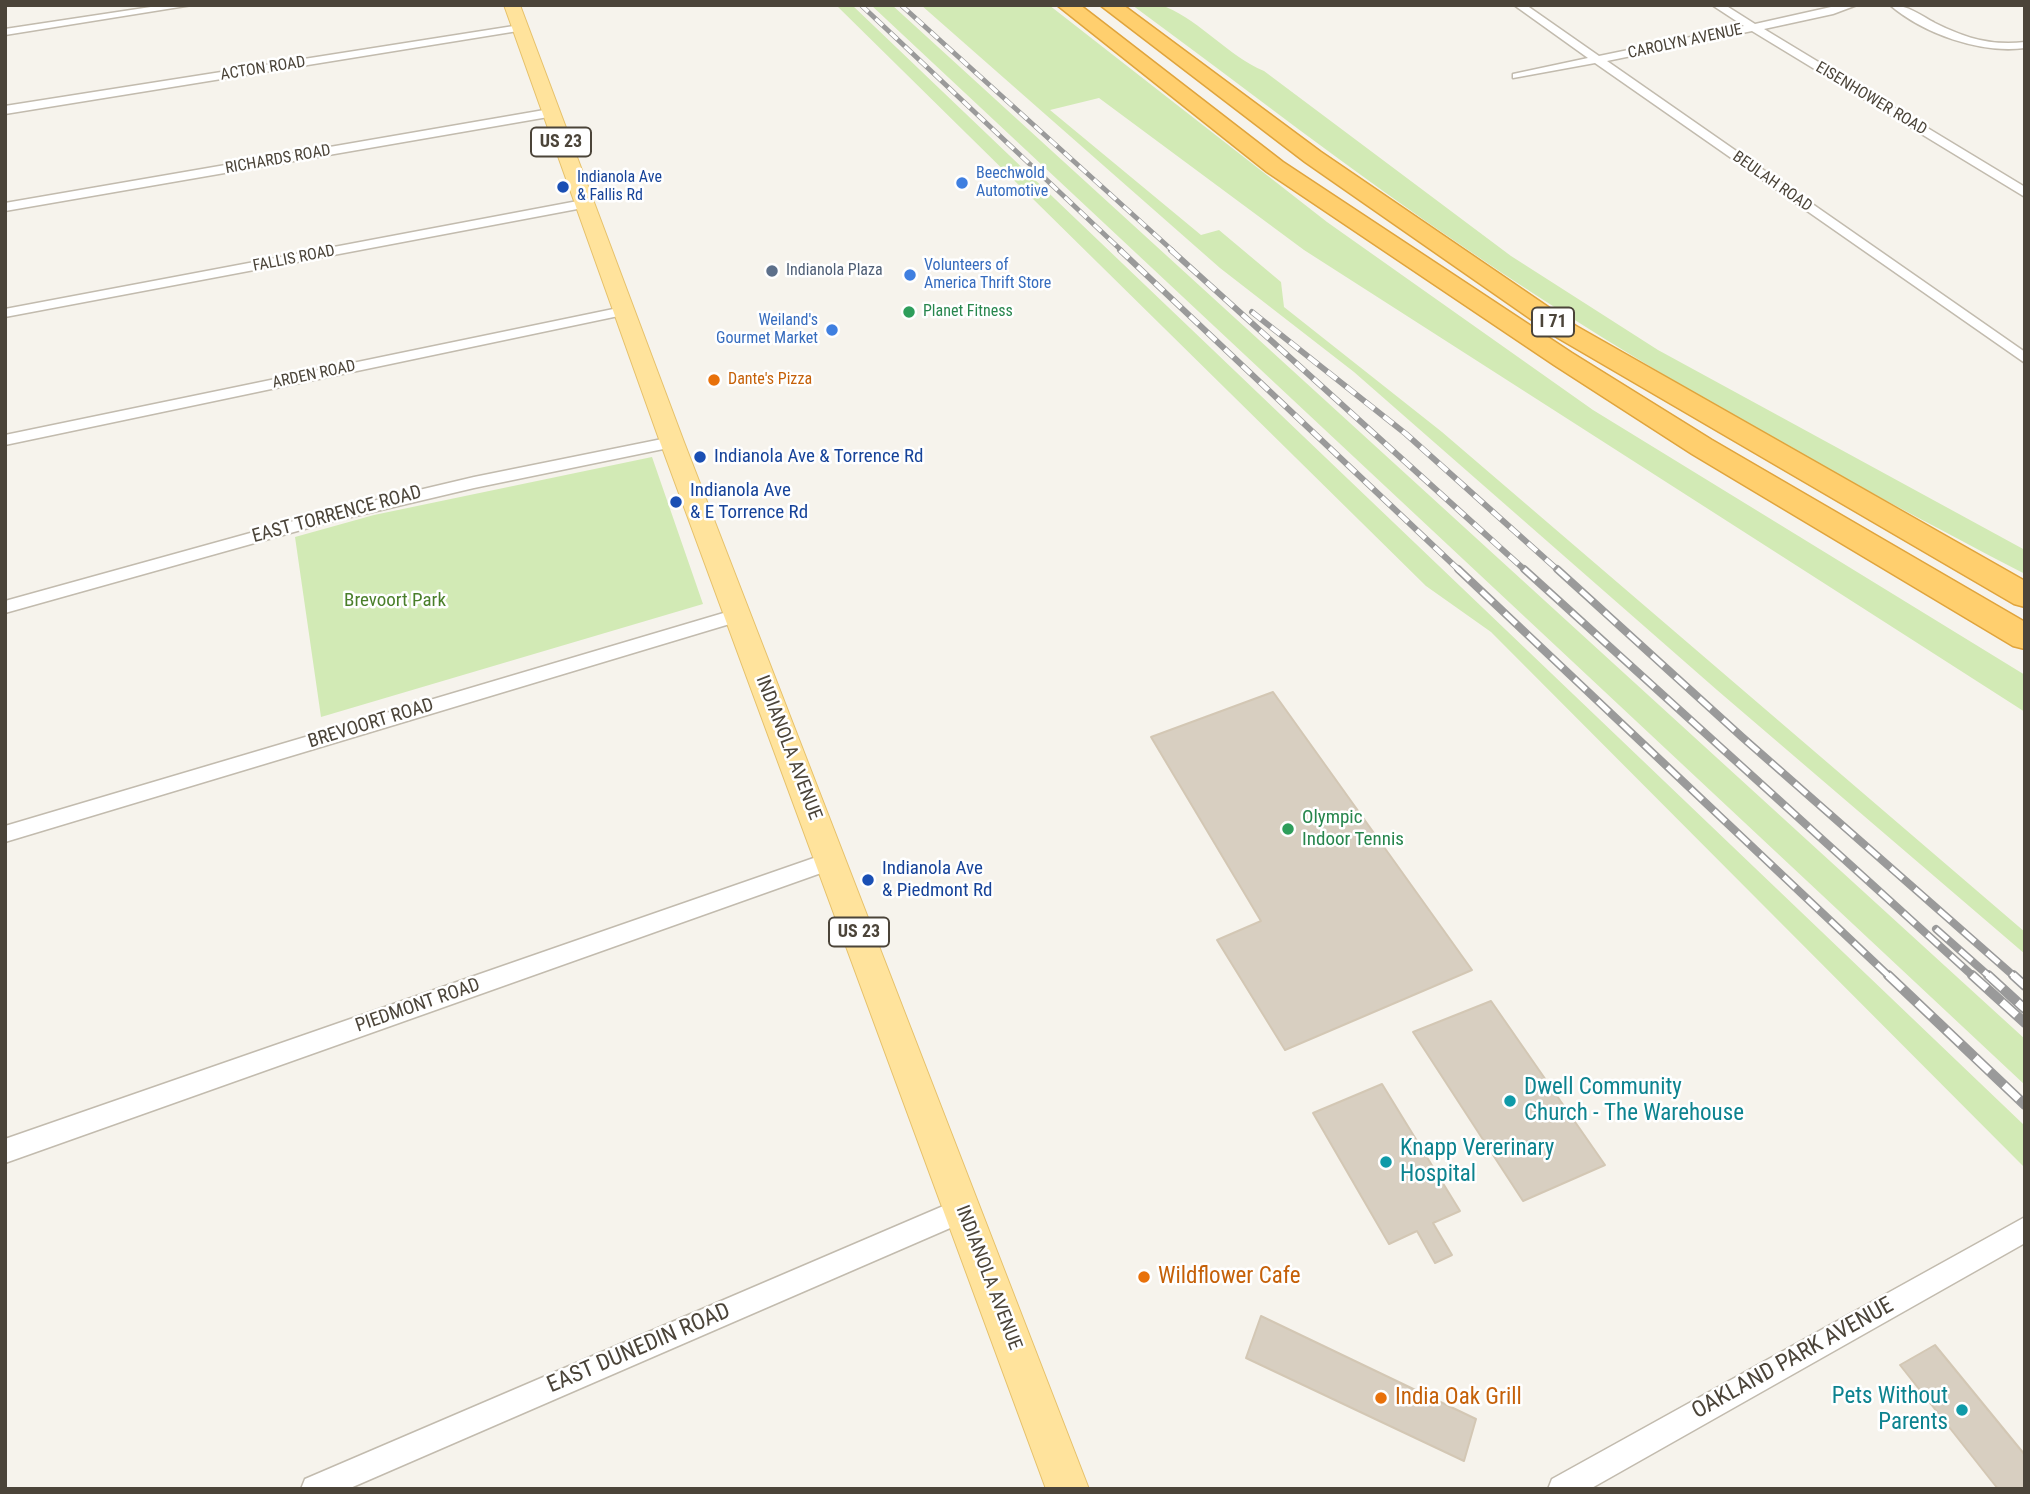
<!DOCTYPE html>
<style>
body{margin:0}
#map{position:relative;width:2030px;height:1494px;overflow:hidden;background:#f6f3ec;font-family:"Roboto Condensed",sans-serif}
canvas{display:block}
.frame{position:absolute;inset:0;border:7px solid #4b4439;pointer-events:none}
</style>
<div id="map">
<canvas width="2030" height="1494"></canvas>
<div class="frame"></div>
</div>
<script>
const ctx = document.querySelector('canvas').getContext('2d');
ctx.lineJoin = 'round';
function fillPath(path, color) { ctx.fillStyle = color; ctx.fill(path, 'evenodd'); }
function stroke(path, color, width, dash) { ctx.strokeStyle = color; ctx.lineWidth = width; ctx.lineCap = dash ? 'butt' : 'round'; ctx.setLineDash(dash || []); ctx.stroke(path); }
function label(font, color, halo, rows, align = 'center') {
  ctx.font = font + ' "Roboto Condensed",sans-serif'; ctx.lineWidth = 5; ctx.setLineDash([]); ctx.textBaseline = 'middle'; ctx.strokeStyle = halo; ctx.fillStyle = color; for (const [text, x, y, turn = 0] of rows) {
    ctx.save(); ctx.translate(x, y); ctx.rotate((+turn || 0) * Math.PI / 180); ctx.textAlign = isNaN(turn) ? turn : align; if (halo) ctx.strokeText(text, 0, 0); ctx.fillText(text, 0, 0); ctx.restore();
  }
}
fillPath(new Path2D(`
 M 836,5 L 852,5 L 2025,1126 L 2025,1168 L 1491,632 L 1426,586 Z
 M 871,5 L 892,5 L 2025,1039 L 2025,1085 Z
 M 921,5 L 1049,5 L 1327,222 L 1593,410 L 2025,675 L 2025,712 L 1304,250 L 1099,98 L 1050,110 L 1201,235 L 1219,230 L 1281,282 L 1284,307 L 1442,432 L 2025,932 L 2025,954 L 1717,690 L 1354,372 L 1220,268 Z
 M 1132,5 C 1142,5 1157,3 1166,7 C 1202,22 1228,56 1264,71 L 1511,256 L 1658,350 L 2025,550 L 2025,574 C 1835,475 1645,371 1468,250 C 1353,173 1244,87 1132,5 Z
 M 652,457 L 703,604 L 321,717 L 295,537 L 374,515 Z`), '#d2eab5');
const building = new Path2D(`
 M 1273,692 L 1472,970 L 1285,1050 L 1217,940 L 1261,921 L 1151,737 Z
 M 1491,1001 L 1605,1165 L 1523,1201 L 1413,1032 Z
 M 1382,1084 L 1460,1211 L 1433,1223 L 1452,1255 L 1435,1263 L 1417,1231 L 1389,1244 L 1313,1113 Z
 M 1261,1316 L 1476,1419 L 1464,1461 L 1246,1358 Z
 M 1935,1345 L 2025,1455 L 2025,1489 L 1998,1489 L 1900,1365 Z`);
fillPath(building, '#d8cfc1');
stroke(building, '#d3c7b4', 2);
const minor = new Path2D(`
 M 164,5 L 192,5 L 5,35 L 5,29 Z
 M 1514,5 L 1526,5 L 1599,56 L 1744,26 L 1712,5 L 1725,5 L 1755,24 L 1840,5 L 1857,5 L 1833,14 L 1764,29 L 2025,187 L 2025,197 L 1752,31 L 1607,61 L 2025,352 L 2025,363 L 1595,63 L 1513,78 L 1513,74 L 1588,58 Z
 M 1890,5 C 1908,5 1920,15 1935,23 C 1965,38 1991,46 2025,42 L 2025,48 C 1981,54 1924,34 1890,5 Z
 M 520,25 L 525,28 L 524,30 L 5,114 L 5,106 Z
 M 550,109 L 556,113 L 554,116 L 5,211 L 5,203 Z
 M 583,200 L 588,201 L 588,207 L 5,317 L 5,309 Z
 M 623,307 L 630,311 L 628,314 L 5,445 L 5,435 Z
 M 672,437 L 680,442 L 678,446 L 474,488 L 326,523 L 5,613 L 5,601 L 326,512 L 474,477 Z
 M 737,609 L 743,610 L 746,615 L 743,620 L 5,842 L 5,826 Z
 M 831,852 L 838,855 L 841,861 L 838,867 L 5,1163 L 5,1139 Z
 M 962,1198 L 971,1201 L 974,1210 L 971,1219 L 348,1489 L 301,1489 L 305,1479 Z
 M 2025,1217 L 2025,1243 L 1590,1489 L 1548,1489 L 1552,1479 Z`);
const primary = new Path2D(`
 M 504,5 L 520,5 L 684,442 L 1089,1489 L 1046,1489 L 660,442 Z`);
const motorway = new Path2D(`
 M 1057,5 L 1080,5 L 1283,162 L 1572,353 L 1712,440 L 2025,622 L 2025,649 L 2013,646 L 1692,454 L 1554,365 L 1267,172 Z
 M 1100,5 L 1123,5 L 1321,152 L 1576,326 L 2025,581 L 2025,607 L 2014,604 L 1558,338 L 1305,162 Z`);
stroke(minor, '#c2bbae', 3);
stroke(primary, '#e6c16a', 2);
stroke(motorway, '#e0a43c', 3);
fillPath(minor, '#fff');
fillPath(primary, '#ffe39c');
fillPath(motorway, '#ffcf6e');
const railFar3 = new Path2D(`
 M 861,5 L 1122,251
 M 901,5 L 1173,251`);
const railFar2 = new Path2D(`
 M 1120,250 L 1460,571
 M 1171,250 L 1526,571
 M 1252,312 L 1406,434 L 1559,571`);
const railFar1 = new Path2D(`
 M 1458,569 L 1890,977
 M 1524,569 L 1974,977
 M 1557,569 L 1742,737 L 2015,977
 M 1936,929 L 1990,977`);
const rail = new Path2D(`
 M 1888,975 L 2025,1105
 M 1972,975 L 2025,1023
 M 1988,975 L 2025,1009
 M 2013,975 L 2025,986`);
stroke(railFar3, '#9a9a9a', 5);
stroke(railFar2, '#9a9a9a', 6);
stroke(railFar1, '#9a9a9a', 8);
stroke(rail, '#9a9a9a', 10);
stroke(railFar3, '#fff', 3.5, [10]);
stroke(railFar2, '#fff', 4.5, [12]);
stroke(railFar1, '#fff', 5, [16]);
stroke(rail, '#fff', 7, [20]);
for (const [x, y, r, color] of [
 [962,183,7,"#3f7fe0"],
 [563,187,7,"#1a4fb4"],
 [772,271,7,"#5c6f8a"],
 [910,275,7,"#3f7fe0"],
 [909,312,7,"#2e9e5b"],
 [832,330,7,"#3f7fe0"],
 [714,380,7,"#e8710a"],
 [700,457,7,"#1a4fb4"],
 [676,502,7,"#1a4fb4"],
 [1288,829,7,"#2e9e5b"],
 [868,880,7,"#1a4fb4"],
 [1510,1101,7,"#0f9aa8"],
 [1386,1162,7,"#0f9aa8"],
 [1144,1277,7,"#e8710a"],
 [1381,1398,7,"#e8710a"],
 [1962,1410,7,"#0f9aa8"]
]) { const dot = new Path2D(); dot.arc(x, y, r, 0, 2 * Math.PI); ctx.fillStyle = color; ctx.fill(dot); stroke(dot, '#fff', 2.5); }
label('16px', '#4b4439', '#fff', [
 ["CAROLYN AVENUE",1685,42,-12],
 ["ACTON ROAD",263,69,-9],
 ["EISENHOWER ROAD",1871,99,31],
 ["RICHARDS ROAD",278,160,-10],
 ["BEULAH ROAD",1772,182,35],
 ["FALLIS ROAD",294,259,-11],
 ["ARDEN ROAD",314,375,-12]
]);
label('16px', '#366cbe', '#fff', [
 ["Beechwold",976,174],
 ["Automotive",976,192],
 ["Volunteers of",924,266],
 ["America Thrift Store",924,284],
 ["Weiland's",818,321,"right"],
 ["Gourmet Market",818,339,"right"]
], 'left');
label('16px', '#164399', '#fff', [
 ["Indianola Ave",577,178],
 ["& Fallis Rd",577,196]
], 'left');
label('16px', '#4e5e75', '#fff', [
 ["Indianola Plaza",786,271]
], 'left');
label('16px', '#27864d', '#fff', [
 ["Planet Fitness",923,312]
], 'left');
label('16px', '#c56008', '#fff', [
 ["Dante's Pizza",728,380]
], 'left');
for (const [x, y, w] of [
 [561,142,60],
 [1553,322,42],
 [859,932,60]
]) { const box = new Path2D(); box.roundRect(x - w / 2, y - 14.5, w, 29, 5); ctx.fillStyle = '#fff'; ctx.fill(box); stroke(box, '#4b4439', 2); }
label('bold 18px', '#4b4439', null, [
 ["US 23",561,142],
 ["I 71",1553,322],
 ["US 23",859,932]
]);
label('19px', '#164399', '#fff', [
 ["Indianola Ave & Torrence Rd",714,457],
 ["Indianola Ave",690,491],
 ["& E Torrence Rd",690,513],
 ["Indianola Ave",882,869],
 ["& Piedmont Rd",882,891]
], 'left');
label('19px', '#4b4439', '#fff', [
 ["EAST TORRENCE ROAD",337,515,-15],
 ["BREVOORT ROAD",371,724,-17],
 ["INDIANOLA AVENUE",788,748,69],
 ["PIEDMONT ROAD",418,1006,-19],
 ["INDIANOLA AVENUE",988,1278,69]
]);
label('19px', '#4a7f2a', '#fff', [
 ["Brevoort Park",395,601]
]);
label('19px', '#27864d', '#fff', [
 ["Olympic",1302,818],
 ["Indoor Tennis",1302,840]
], 'left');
label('23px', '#0d838f', '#fff', [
 ["Dwell Community",1524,1088],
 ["Church - The Warehouse",1524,1114],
 ["Knapp Vererinary",1400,1149],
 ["Hospital",1400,1175],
 ["Pets Without",1948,1397,"right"],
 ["Parents",1948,1423,"right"]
], 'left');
label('23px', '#c56008', '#fff', [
 ["Wildflower Cafe",1158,1277],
 ["India Oak Grill",1395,1398]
], 'left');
label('23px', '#4b4439', '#fff', [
 ["EAST DUNEDIN ROAD",639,1349,-23],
 ["OAKLAND PARK AVENUE",1793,1359,-29]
]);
</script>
